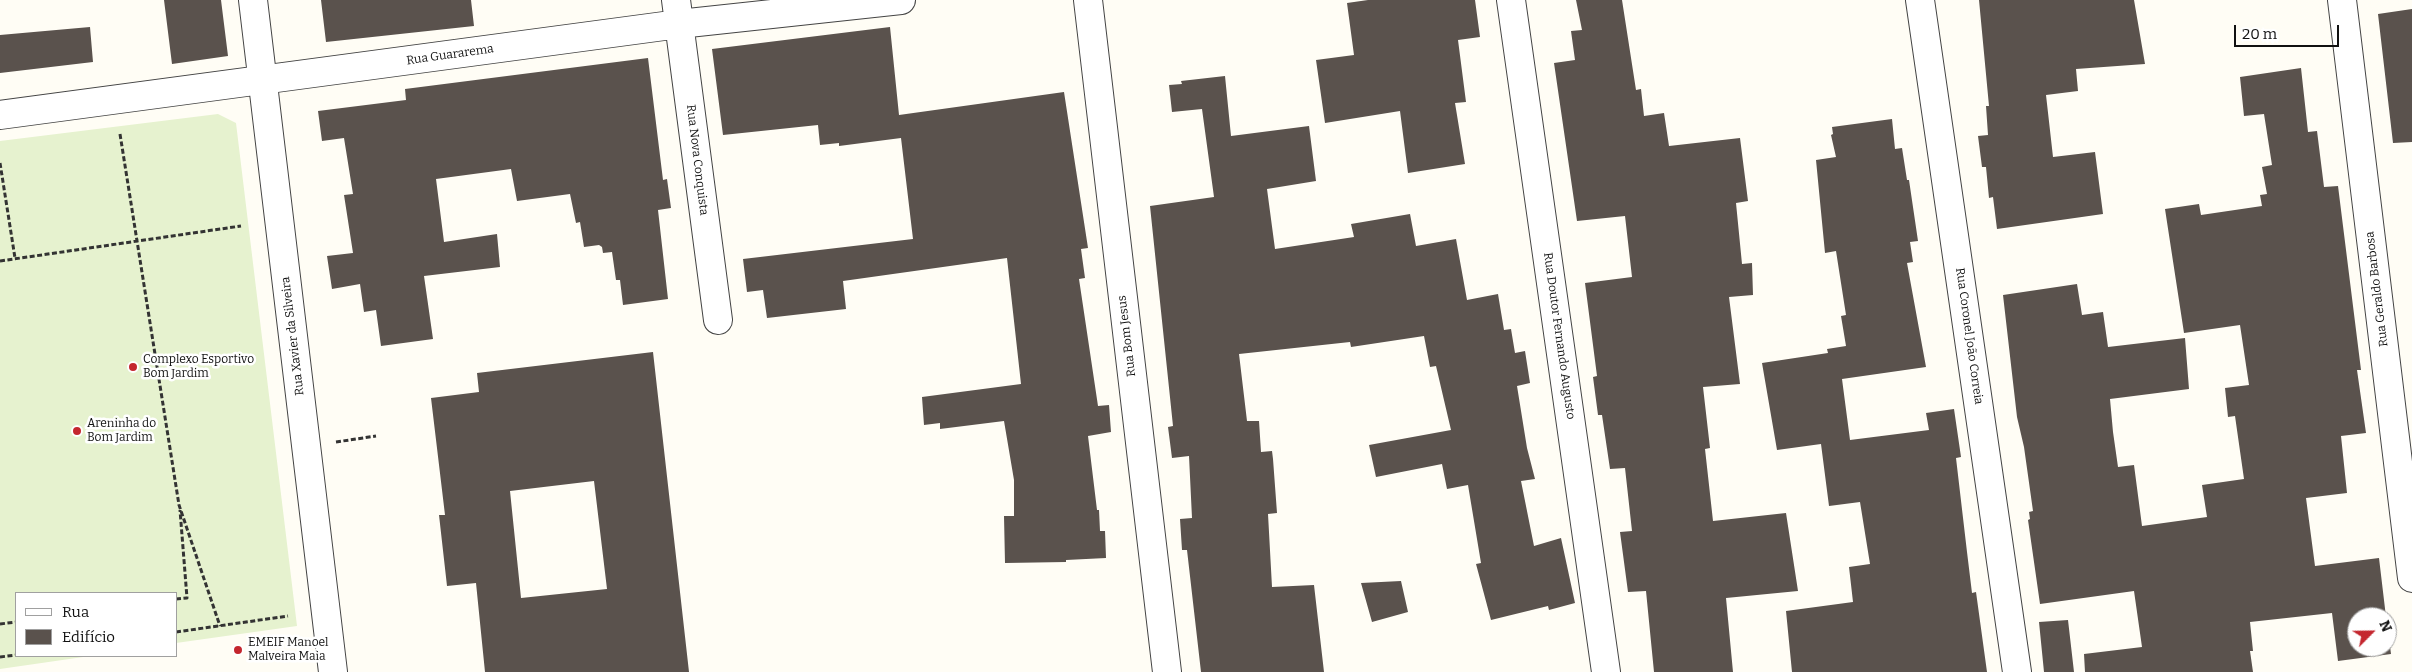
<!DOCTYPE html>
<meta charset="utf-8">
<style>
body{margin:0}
#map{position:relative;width:2412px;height:672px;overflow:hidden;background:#fffdf5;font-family:Bitter,serif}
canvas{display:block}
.legend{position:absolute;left:15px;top:592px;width:162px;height:65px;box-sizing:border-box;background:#fff;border:1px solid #a0a0a0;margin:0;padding:6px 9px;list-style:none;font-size:15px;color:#111}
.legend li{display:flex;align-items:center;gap:10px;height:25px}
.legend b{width:25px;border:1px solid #a0a0a0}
.north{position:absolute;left:2347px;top:607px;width:50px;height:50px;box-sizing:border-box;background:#fff;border:1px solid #a0a0a0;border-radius:50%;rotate:67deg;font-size:14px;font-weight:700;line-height:20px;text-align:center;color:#111}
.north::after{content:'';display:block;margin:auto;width:18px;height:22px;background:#c4262e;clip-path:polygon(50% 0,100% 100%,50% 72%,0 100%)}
.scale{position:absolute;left:2234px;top:25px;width:105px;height:22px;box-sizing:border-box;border:2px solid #111;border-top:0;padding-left:6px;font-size:15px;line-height:18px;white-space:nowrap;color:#111;-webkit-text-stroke:4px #fff;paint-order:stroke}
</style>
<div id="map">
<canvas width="2412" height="672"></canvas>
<ul class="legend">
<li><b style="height:6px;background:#fff"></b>Rua</li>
<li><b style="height:14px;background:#5a524d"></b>Edifício</li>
</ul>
<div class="north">N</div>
<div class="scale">20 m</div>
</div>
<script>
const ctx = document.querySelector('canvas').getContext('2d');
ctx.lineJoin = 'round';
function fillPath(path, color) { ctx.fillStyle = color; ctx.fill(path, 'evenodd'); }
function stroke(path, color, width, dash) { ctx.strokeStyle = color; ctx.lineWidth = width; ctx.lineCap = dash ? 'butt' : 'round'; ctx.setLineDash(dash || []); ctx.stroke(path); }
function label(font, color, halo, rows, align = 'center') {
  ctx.font = font + ' Bitter,serif'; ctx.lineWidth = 5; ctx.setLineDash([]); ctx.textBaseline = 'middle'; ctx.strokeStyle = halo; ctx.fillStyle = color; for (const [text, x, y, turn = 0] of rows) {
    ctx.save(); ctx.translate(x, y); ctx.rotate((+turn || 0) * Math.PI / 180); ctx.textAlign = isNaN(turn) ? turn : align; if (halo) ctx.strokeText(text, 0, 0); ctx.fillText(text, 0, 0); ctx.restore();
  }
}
fillPath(new Path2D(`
 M 218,114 L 236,123 L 297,626 L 176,643 L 176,593 L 16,593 L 16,656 L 90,656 L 0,669 L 0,141 Z`), '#e6f2cf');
fillPath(new Path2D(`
 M 164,0 L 221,0 L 228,56 L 172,64 Z
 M 321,0 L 471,0 L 474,26 L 326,42 Z
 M 1368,0 L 1475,0 L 1480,37 L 1458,40 L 1466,102 L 1455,103 L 1465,164 L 1408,173 L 1400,111 L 1325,123 L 1316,60 L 1354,55 L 1347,3 Z
 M 1576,0 L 1622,0 L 1636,90 L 1641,89 L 1644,116 L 1664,113 L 1669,146 L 1740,138 L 1748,201 L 1736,203 L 1742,264 L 1752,263 L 1753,295 L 1729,297 L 1740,384 L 1703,387 L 1710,448 L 1705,449 L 1713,521 L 1786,513 L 1798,591 L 1726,598 L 1733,672 L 1654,672 L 1646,591 L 1628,592 L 1620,532 L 1632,531 L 1625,468 L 1610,469 L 1602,415 L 1598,415 L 1593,377 L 1597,376 L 1585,283 L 1632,277 L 1625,216 L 1577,221 L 1554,63 L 1575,60 L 1571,31 L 1582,30 Z
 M 1979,0 L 2134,0 L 2145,64 L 2076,69 L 2078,91 L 2046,95 L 2053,157 L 2095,152 L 2103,214 L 1997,229 L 1993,197 L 1989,198 L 1986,167 L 1982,167 L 1978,136 L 1988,135 L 1986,106 L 1989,106 Z
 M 2412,9 L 2412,142 L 2393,143 L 2378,14 Z
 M 90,27 L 93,62 L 0,73 L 0,35 Z
 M 890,27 L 899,115 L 1064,92 L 1088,248 L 1081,249 L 1085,278 L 1079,279 L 1098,406 L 1109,405 L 1111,432 L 1088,436 L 1097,510 L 1099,510 L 1100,531 L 1105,531 L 1106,558 L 1066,560 L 1066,562 L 1005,563 L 1004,516 L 1014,516 L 1014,480 L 1004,421 L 940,429 L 940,423 L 924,425 L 922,397 L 1021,384 L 1007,258 L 843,281 L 846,309 L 767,318 L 763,290 L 747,292 L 743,259 L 913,239 L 901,138 L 839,146 L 839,143 L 820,145 L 818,125 L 723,135 L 712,49 Z
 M 648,58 L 663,180 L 667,179 L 671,208 L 658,210 L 668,299 L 623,305 L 620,280 L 616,280 L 612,252 L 603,253 L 602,247 L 599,245 L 584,247 L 580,222 L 576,223 L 570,194 L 517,201 L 511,169 L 436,179 L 444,242 L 497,234 L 500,267 L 424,276 L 433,339 L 381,346 L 376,310 L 364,312 L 360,284 L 332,289 L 327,256 L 353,253 L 344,195 L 353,194 L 344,138 L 322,141 L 318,111 L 406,100 L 405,89 Z
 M 2301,68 L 2308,132 L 2317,131 L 2324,187 L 2338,186 L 2361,370 L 2357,370 L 2366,433 L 2341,436 L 2347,493 L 2306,498 L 2315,566 L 2379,558 L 2386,617 L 2357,617 L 2357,647 L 2387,647 L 2387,623 L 2391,654 L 2338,661 L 2332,613 L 2250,622 L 2253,651 L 2250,651 L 2253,672 L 2085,672 L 2084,654 L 2142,647 L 2134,591 L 2040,604 L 2028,520 L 2030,519 L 2029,512 L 2033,511 L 2024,447 L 2017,417 L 2003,295 L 2077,284 L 2082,315 L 2103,312 L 2108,347 L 2185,338 L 2189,389 L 2110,399 L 2113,432 L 2118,467 L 2134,465 L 2142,526 L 2207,517 L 2202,485 L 2244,479 L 2235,416 L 2228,417 L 2225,388 L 2249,385 L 2240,325 L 2184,333 L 2165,209 L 2199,204 L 2201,215 L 2262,206 L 2260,195 L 2267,194 L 2262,167 L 2272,165 L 2264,114 L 2244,116 L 2240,77 Z
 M 1225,76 L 1231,136 L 1309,126 L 1316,181 L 1267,189 L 1275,249 L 1354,237 L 1351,224 L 1410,214 L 1416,246 L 1456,239 L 1467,300 L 1498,294 L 1504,330 L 1511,329 L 1515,353 L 1525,351 L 1530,383 L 1517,386 L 1527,448 L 1535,479 L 1521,481 L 1534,546 L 1561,538 L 1575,603 L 1549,610 L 1548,606 L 1491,620 L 1476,564 L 1481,563 L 1468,485 L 1447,489 L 1442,464 L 1376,477 L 1369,445 L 1451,430 L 1436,366 L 1430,367 L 1424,336 L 1351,347 L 1350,342 L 1239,354 L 1247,421 L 1259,421 L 1261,452 L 1272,451 L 1273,459 L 1277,513 L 1268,514 L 1272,587 L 1314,585 L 1324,672 L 1201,672 L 1187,550 L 1182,550 L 1180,519 L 1192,518 L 1189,456 L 1172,458 L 1168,427 L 1173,426 L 1150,206 L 1214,197 L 1202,109 L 1172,112 L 1169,85 L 1182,84 L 1181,81 Z
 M 1892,119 L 1895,149 L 1902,148 L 1907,180 L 1909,180 L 1918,241 L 1910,242 L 1913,262 L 1907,263 L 1926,367 L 1842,379 L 1850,440 L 1929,430 L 1926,413 L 1954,409 L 1961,457 L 1956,458 L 1967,552 L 1972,593 L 1976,592 L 1987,672 L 1792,672 L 1786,611 L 1853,602 L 1849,567 L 1870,564 L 1860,502 L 1829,506 L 1821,444 L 1777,450 L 1762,363 L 1828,353 L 1827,349 L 1846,346 L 1841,316 L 1846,315 L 1836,251 L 1825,253 L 1816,160 L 1836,157 L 1831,135 L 1833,134 L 1832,127 Z
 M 653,352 L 689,672 L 485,672 L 476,583 L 447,586 L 439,515 L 445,515 L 431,398 L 479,392 L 477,373 ZM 594,481 L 607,589 L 521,598 L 510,491 Z
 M 1401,581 L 1408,612 L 1372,622 L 1361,583 Z
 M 2068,620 L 2074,672 L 2044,672 L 2039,622 Z`), '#5a524d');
const minor = new Path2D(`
 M 253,0 L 333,672
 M 676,0 L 718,320
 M 1088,0 L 1167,672
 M 1511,0 L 1606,672
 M 1920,0 L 2017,672
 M 2342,0 L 2412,578
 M 0,115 L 679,24 L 901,0`);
stroke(minor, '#444', 30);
stroke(new Path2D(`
 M 120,134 L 179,505 L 220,626
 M 0,163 L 15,258
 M 0,261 L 241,226
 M 336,442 L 376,436
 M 176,599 L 187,598 L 180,510
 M 0,624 L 16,622
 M 176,632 L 288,616
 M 0,657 L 16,655`), '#333', 3, [5, 2.5]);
stroke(minor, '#fff', 28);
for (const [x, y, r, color] of [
 [133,367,5,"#c4262e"],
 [77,431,5,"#c4262e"],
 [238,650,5,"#c4262e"]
]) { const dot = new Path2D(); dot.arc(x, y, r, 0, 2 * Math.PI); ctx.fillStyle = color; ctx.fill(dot); stroke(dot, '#fff', 2); }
label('12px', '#111', '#fff', [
 ["Rua Guararema",450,55,-8],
 ["Rua Nova Conquista",697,160,83],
 ["Rua Geraldo Barbosa",2377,289,-97],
 ["Rua Xavier da Silveira",293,336,-97],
 ["Rua Bom Jesus",1127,336,-97],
 ["Rua Doutor Fernando Augusto",1559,336,82],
 ["Rua Coronel João Correia",1969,336,82]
]);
label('12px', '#111', '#fff', [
 ["Complexo Esportivo",143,360],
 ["Bom Jardim",143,374],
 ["Areninha do",87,424],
 ["Bom Jardim",87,438],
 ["EMEIF Manoel",248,643],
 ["Malveira Maia",248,657]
], 'left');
</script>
